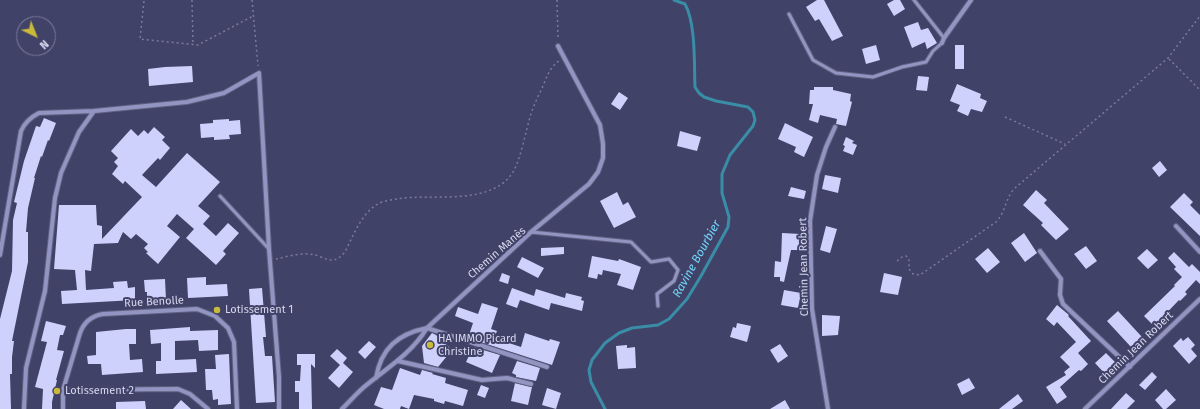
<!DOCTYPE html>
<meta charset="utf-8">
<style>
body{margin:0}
#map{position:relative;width:1200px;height:409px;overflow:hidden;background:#414268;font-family:"Fira Sans",sans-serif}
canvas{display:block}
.north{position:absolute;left:16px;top:16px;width:40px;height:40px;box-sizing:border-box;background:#414268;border:1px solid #7c7e9e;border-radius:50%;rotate:137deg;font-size:11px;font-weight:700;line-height:16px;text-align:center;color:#d5d7ee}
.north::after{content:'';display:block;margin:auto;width:14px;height:18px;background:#caba3a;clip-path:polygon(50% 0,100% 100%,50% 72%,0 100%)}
</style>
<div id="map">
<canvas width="1200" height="409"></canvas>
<div class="north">N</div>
</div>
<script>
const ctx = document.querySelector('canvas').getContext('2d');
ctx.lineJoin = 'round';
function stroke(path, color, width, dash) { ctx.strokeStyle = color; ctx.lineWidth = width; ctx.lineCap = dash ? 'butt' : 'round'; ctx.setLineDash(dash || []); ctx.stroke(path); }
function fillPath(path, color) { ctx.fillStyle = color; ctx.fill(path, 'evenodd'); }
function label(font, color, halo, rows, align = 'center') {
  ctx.font = font + ' "Fira Sans",sans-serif'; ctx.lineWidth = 4; ctx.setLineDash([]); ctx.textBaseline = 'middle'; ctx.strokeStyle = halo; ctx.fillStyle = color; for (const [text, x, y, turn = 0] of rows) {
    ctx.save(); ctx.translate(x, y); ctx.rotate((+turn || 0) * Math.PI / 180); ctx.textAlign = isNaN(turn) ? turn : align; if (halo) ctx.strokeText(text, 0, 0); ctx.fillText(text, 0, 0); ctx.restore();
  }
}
stroke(new Path2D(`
 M 605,409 L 591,382 L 589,370 L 592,360 L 605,343 L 619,333 L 632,328 L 658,325 L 669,319 L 687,299 L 701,276 L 728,227 L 729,217 L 722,193 L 722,174 L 730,155 L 753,126 L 755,120 L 753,112 L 748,107 L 716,101 L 704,97 L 699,93 L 695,87 C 694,63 696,24 685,4 L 674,0`), '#3a8da7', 3);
fillPath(new Path2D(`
 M 817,0 L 824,0 L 843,36 L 832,41 L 819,19 L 815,21 L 806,7 Z
 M 894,0 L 900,0 L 905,9 L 894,16 L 887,4 Z
 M 918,22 L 921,30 L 928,28 L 937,43 L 927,49 L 925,42 L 912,48 L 904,27 Z
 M 876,45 L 880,60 L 866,64 L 862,49 Z
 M 955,45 L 964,45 L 964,69 L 955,69 Z
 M 192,66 L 193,82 L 149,86 L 148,69 L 165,67 Z
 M 918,76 L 929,77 L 927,91 L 916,90 Z
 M 957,84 L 981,94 L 980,98 L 987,101 L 982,112 L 971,109 L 968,116 L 957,111 L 960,105 L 950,101 Z
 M 814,87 L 833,87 L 833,90 L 851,94 L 850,101 L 852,102 L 846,126 L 836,124 L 837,119 L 820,115 L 818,123 L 809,120 L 813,104 L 809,104 L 810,90 L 814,90 Z
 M 619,92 L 628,98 L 620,110 L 611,104 Z
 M 44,118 L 56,123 L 49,141 L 48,140 L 42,157 L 41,156 L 34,178 L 35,178 L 28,208 L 26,232 L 28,232 L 28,262 L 12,341 L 14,341 L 12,357 L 12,374 L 10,374 L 11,409 L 0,409 L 0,319 L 12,271 L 13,220 L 17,203 L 14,202 L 24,161 L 36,126 L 40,127 Z
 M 229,119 L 229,121 L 240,120 L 241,134 L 229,135 L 230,139 L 214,140 L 214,137 L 201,138 L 200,124 L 213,123 L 213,120 Z
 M 785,123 L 813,137 L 804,157 L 794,152 L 796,147 L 778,139 Z
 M 154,127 L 165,137 L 162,140 L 170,148 L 160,160 L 158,158 L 142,175 L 156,187 L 187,153 L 220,182 L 198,206 L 210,216 L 203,224 L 216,236 L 228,223 L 239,233 L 223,251 L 226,254 L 216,265 L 186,238 L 194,229 L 177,214 L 167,226 L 180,237 L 158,264 L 146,253 L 148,252 L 144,248 L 148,244 L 136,234 L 131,239 L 123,232 L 118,243 L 94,244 L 91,271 L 85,270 L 86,290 L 114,288 L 113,282 L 127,281 L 128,288 L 135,287 L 135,300 L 62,304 L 61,291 L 77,290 L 75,270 L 54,269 L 59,205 L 96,205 L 97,225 L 102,226 L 102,239 L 142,197 L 125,181 L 123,184 L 112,174 L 118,166 L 114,162 L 118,158 L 111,151 L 131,129 L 138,136 L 144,130 L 148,134 Z
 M 680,131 L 701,137 L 697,151 L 677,146 Z
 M 846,137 L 854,141 L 852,143 L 857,145 L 853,155 L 843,151 L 845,146 L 843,145 Z
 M 1160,161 L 1167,170 L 1159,177 L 1152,168 Z
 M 825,175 L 841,178 L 838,193 L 822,189 Z
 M 791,187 L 806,191 L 804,199 L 788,196 Z
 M 1036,190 L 1047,200 L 1044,203 L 1069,229 L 1056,240 L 1041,225 L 1043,223 L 1023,205 Z
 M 617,192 L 623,205 L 628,202 L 636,217 L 614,228 L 600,201 Z
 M 1184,193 L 1193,202 L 1190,205 L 1200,215 L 1200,236 L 1170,207 Z
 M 826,226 L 837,229 L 830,253 L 820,250 Z
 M 782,233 L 800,234 L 799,250 L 791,250 L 784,282 L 780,281 L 780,277 L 774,277 L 775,261 L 781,262 Z
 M 1024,233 L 1037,253 L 1025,262 L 1011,243 Z
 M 1086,246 L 1097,261 L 1086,269 L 1074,254 Z
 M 564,247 L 564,254 L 541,256 L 541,248 Z
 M 988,248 L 1000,262 L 987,273 L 975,259 Z
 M 1147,249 L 1158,260 L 1148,269 L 1137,258 Z
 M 1174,252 L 1189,267 L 1192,264 L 1200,272 L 1200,284 L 1196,280 L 1185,292 L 1187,294 L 1180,301 L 1179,300 L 1154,326 L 1144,316 L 1175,286 L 1174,285 L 1182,277 L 1174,269 L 1176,267 L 1168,258 Z
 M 592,256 L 618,261 L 619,259 L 641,267 L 633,290 L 617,285 L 621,274 L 603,270 L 602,275 L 598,274 L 597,279 L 588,277 Z
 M 522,257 L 544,268 L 538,278 L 517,267 Z
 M 502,273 L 510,276 L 508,284 L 499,281 Z
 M 884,273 L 902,277 L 898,295 L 880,292 Z
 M 206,277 L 206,285 L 227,284 L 228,296 L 188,298 L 187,278 Z
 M 165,279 L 166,300 L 147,301 L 147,292 L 145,292 L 144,280 Z
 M 262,288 L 266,337 L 263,337 L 265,356 L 272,356 L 275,402 L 256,403 L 249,289 Z
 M 512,288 L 534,296 L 536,289 L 565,298 L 566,293 L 582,297 L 581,300 L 584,301 L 582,311 L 551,303 L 549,310 L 520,300 L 517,308 L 506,304 Z
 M 784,290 L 801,293 L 798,308 L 781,305 Z
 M 482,303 L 498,308 L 491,329 L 497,331 L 494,338 L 521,347 L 525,333 L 549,341 L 550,339 L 560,342 L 552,365 L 468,338 L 473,323 L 455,316 L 458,307 L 478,314 Z
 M 1057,305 L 1069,315 L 1068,316 L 1091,341 L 1078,353 L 1088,364 L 1081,371 L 1079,370 L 1060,387 L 1067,397 L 1057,404 L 1046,387 L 1066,375 L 1064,372 L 1070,367 L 1060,357 L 1076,342 L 1057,322 L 1054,326 L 1046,319 Z
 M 1118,311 L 1142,337 L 1131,347 L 1107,321 Z
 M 822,315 L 840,316 L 838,335 L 822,336 Z
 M 46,321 L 66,326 L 63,335 L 60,335 L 57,350 L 64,351 L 56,380 L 57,380 L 52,402 L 52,409 L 42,409 L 43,389 L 35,387 L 47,342 L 41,341 Z
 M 737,323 L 751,326 L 747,342 L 730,337 L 733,327 L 736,328 Z
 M 190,327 L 190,331 L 218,330 L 218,350 L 199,351 L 198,340 L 175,341 L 175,360 L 196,359 L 197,372 L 156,374 L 156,361 L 161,361 L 161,343 L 151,344 L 150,330 Z
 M 126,329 L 136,329 L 136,344 L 129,344 L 130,360 L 142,359 L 143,372 L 102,375 L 101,364 L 88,364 L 87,356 L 96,355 L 96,332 Z
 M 432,333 L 436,335 L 452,350 L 438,367 L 424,363 L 422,346 Z
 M 1188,337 L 1195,345 L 1191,349 L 1197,356 L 1189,364 L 1173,346 L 1181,338 L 1183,341 Z
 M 369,341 L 376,347 L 365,359 L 358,352 Z
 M 780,344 L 788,356 L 778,363 L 770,350 Z
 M 627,345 L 627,348 L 635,347 L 636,368 L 618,369 L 616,346 Z
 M 473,347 L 500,355 L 492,373 L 466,362 Z
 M 337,349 L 347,358 L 343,363 L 353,372 L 339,388 L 328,378 L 340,365 L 330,356 Z
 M 1106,353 L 1118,365 L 1107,376 L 1095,363 Z
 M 229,354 L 231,404 L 218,405 L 218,399 L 213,400 L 212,390 L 206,390 L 205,369 L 216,369 L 215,355 Z
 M 297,354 L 315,354 L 315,368 L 311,364 L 312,409 L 299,409 L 299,392 L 295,392 L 295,381 L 300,381 L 301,365 L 297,365 Z
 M 517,361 L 540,368 L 536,381 L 516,377 L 516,375 L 512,373 Z
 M 400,368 L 420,375 L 422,370 L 433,373 L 432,374 L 446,378 L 445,383 L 468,390 L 463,406 L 445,401 L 444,404 L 434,401 L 434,399 L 414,395 L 409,409 L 401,406 L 400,409 L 384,409 L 374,405 L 381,387 L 392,390 Z
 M 1152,372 L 1157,377 L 1145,390 L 1139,385 Z
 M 969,378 L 975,388 L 962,395 L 957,384 Z
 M 515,383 L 532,387 L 528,405 L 511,401 Z
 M 481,385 L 489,388 L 485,398 L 477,395 Z
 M 547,388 L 561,393 L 556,409 L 542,405 Z
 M 1166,389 L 1176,400 L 1166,409 L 1163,409 L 1155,400 Z
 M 1126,393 L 1135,401 L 1127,409 L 1111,409 Z
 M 1018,394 L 1023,401 L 1012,409 L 999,409 Z
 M 181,400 L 191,409 L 173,409 Z
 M 785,400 L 790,409 L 770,409 Z
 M 145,401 L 146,409 L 116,409 L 116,402 Z`), '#ced1fb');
const service = new Path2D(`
 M 914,0 L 944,38
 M 789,14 L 813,60 L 836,73 L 873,77 L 902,67 L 926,62 L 933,51 L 942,43
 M 220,196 L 269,249
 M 531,232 L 631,242 L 651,262 L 669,259 L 678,270 L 674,281 L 657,294 L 658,306`);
const minor = new Path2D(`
 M 942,43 L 944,38 L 971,0
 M 1176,226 L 1200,252
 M 1040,251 L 1061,279 L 1060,295 L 1063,304 L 1130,367
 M 0,255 L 21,131 C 25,122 31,117 39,113 L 94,111 L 187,102 L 224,93 L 259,73 L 269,249 L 279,377 L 279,409
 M 398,361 L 482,380 L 507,378 L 531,384
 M 376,378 C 381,348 398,334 427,328 L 547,367
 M 63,390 L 178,389 L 190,394 L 208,409
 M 24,409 L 26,368 L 45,291 L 55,198 L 61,173 L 79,132 L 94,111
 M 63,409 L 63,390 L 80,333 C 84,322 91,316 103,314 L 197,309 L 215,316 L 228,328 L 234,342 L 237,409
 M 342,409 C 349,402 356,394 364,387 C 387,368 411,354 427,328 L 531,232 L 589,184 L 598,172 L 603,158 L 603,144 L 600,125 L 558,46
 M 828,409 L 812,309 L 810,221 L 817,175 L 826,147 L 835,127
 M 1085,409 L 1200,299`);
stroke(service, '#5f6080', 5);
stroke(minor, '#5f6080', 6);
stroke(new Path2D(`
 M 192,0 L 193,45
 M 252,0 L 258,66
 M 557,0 L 558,40
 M 144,1 L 140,39 L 198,45 L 253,16
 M 1169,59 L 1200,90
 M 1005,117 L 1065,144
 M 276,259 C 286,257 298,253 308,254 C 324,254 331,269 345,252 C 353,236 361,215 376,205 C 382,201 390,200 397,199 C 431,193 491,207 513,172 C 521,159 526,129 531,114 C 534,104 539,95 543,86 C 547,76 550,67 559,61
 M 897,261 L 902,257 L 906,256 L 909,259 L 909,269 L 913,274 L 920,275 L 996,222 C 1006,212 1005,198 1015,188 L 1168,58 L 1200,16`), '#7a7b9c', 1.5, [2, 3]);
stroke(service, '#9295c1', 3);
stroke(minor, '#9295c1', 4);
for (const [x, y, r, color] of [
 [217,310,4,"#caba3a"],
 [430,345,4,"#caba3a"],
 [57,391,4,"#caba3a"]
]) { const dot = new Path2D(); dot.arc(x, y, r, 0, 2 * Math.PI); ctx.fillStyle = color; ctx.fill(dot); stroke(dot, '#414268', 1.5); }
label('11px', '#d5d7ee', '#414268', [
 ["Chemin Manès",497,253,-41],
 ["Chemin Jean Robert",804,267,-91],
 ["Rue Benolle",154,302,-3],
 ["Chemin Jean Robert",1136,348,-44]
]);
label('11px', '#d5d7ee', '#414268', [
 ["Lotissement 1",225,310],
 ["HA IMMO Picard",438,339],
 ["Christine",438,352],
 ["Lotissement 2",65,391]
], 'left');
label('italic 12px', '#71d7f9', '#414268', [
 ["Ravine Bourbier",697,259,-61]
]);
</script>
